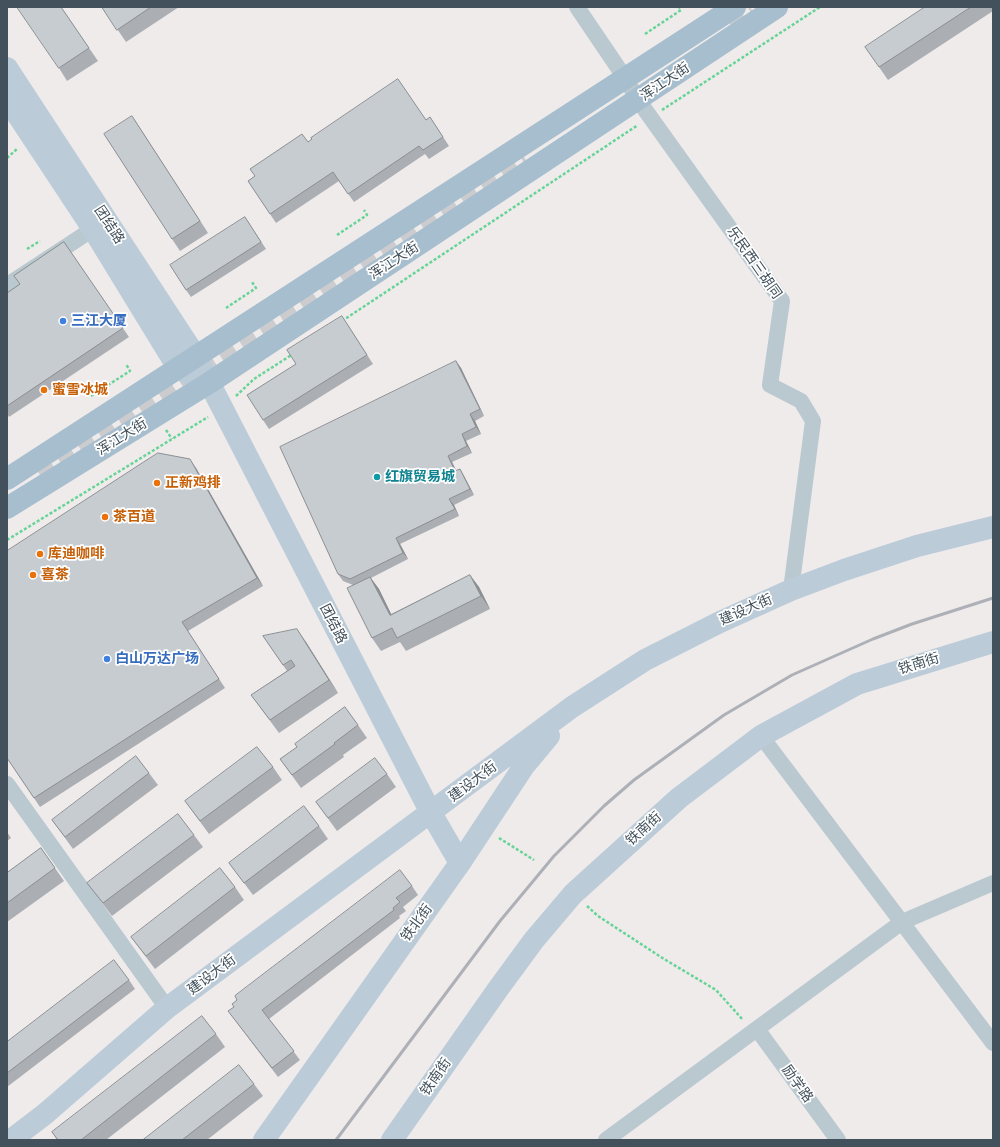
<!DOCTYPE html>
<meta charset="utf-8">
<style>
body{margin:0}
#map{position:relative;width:1000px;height:1147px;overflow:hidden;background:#efebeb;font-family:Manrope,sans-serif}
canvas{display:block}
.frame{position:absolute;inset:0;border:8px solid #42515b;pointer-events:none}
</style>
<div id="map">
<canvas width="1000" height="1147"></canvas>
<div class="frame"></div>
</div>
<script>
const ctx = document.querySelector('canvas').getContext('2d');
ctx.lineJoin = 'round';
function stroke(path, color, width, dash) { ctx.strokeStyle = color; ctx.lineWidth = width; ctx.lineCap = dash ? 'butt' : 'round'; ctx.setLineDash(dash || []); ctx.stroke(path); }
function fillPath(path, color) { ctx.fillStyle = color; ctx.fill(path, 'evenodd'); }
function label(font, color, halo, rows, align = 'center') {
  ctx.font = font + ' Manrope,"Noto Sans SC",sans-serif'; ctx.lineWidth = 3.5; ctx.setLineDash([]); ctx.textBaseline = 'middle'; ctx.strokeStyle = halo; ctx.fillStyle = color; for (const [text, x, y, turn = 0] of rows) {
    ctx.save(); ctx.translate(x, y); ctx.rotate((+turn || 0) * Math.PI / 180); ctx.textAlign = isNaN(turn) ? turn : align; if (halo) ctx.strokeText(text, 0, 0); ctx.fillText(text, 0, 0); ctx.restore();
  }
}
stroke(new Path2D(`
 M 728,21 L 750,7
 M 40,475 L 247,340 L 524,157`), '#ccccce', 16, [16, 8]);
stroke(new Path2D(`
 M 645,34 L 681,10 L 679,7
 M 662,110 L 820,7
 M 7,158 L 17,149
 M 337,235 L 367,215 L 364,210
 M 27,249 L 40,241
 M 226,308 L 256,288 L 252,282
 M 342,321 L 638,125
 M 91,396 L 130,371 L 126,364
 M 236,396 L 254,379 L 293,354
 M 166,430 L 172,439
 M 7,540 L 208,417
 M 499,838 L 534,860
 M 587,906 L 598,916 L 664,959 L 716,990 L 743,1020`), '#67d497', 2.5, [3, 2]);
stroke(new Path2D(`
 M 577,7 L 625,78 L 638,100 L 782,301 L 770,385 L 801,401 L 813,421 L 791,590
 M 7,289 L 9,284 L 93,229
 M 761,736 L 993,1043
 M 7,784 L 167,1008
 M 757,1029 L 838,1140
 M 606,1140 L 902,922 L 993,883`), '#bac8d0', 16);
stroke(new Path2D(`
 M 7,68 L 196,357 L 431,813 L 460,863
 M 7,99 L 93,229 L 178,368 L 195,377
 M 11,1140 L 45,1114 L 167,1008 L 572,707 L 645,660 L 720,622 L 791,590 L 844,570 L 917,546 L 993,527
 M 264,1140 L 460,863 L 524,766 L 549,736
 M 392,1140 L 498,989 L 534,940 L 573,894 L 679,798 L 761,736 L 857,684 L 993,642`), '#bbcbd8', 22);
stroke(new Path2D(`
 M 7,479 L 735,7
 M 7,508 L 209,383 L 777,7`), '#a7becf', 22);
stroke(new Path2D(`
 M 336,1140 L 500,921 L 554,856 L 604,806 L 634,780 L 724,715 L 792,675 L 873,639 L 912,624 L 993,598`), '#adb1b7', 3);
fillPath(new Path2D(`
 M 61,7 L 98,61 L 67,81 L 59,68 Z
 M 102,7 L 179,7 L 126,42 Z
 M 925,7 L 993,7 L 993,11 L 888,80 L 879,67 Z
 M 132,116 L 208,233 L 180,251 L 172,239 Z
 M 430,117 L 449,146 L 429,159 L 425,154 L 354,202 L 339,181 L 276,223 L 248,181 L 308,142 L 426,120 Z
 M 245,217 L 266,249 L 191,297 L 186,290 Z
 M 64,242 L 129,337 L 9,417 L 7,413 L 7,293 L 20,284 Z
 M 348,325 L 373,364 L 269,429 L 263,420 L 296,364 Z
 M 456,361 L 461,368 L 484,416 L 475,421 L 481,434 L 466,441 L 472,453 L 452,462 L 456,471 L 460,469 L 464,476 L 474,495 L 454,505 L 459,516 L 400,544 L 408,559 L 371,578 L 379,589 L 391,614 L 470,575 L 479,587 L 490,609 L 406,651 L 400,642 L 381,651 L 372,638 L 353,585 L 343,581 L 338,574 Z
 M 196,468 L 263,586 L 188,631 L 225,688 L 40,807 L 7,758 Z
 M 263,636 L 306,642 L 338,693 L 279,733 L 251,695 L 287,671 Z
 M 358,725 L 367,738 L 343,755 L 344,757 L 301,788 L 280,759 Z
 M 273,767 L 282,780 L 209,834 L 185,801 Z
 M 149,773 L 158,785 L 73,849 L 52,820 Z
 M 387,774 L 396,787 L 337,831 L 316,802 Z
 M 319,826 L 328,839 L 253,895 L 229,863 Z
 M 7,832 L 11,838 L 7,841 Z
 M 194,835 L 203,847 L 112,916 L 87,883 Z
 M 41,848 L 64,881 L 7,922 L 7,873 Z
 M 412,886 L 418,895 L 403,907 L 406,911 L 399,916 L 400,918 L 269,1019 L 300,1060 L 278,1077 L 228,1011 Z
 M 235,887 L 244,900 L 155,969 L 131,937 Z
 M 129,980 L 135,989 L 7,1087 L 7,1042 Z
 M 216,1034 L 225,1047 L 106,1140 L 57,1140 L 52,1132 Z
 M 254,1084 L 263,1096 L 207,1140 L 143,1140 Z`), '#abafb4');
fillPath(new Path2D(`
 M 132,116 L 140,129 L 208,233 L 200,221 Z
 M 456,361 L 461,368 L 484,416 L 480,409 Z
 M 470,414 L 475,421 L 481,434 L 476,427 Z
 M 462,434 L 466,441 L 472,453 L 467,446 Z
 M 448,456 L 452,462 L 460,478 L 455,471 Z
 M 190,459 L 196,468 L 263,586 L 257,578 Z
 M 460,469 L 464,476 L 474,495 L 470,489 Z
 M 449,499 L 454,505 L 459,516 L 455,509 Z
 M 396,538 L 400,544 L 408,559 L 403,553 Z
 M 470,575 L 479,587 L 490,609 L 481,596 Z
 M 370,577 L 379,589 L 398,628 L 390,615 Z
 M 297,629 L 306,642 L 338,693 L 329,680 Z`), '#8b8f92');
const building = new Path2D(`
 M 17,7 L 61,7 L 89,48 L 59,68 Z
 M 102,7 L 151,7 L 117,30 Z
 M 925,7 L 971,7 L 879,67 L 865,47 Z
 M 398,79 L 426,120 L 430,117 L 443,137 L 423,150 L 419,146 L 348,194 L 333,172 L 270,214 L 248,181 L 255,176 L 250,169 L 302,134 L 308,142 L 312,139 L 311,138 Z
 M 132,116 L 200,221 L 172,239 L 104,134 Z
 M 245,217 L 261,242 L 186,290 L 170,265 Z
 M 64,242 L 123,328 L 7,406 L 7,293 L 20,284 L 14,276 Z
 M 342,316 L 367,355 L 263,420 L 247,395 L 296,364 L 287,350 Z
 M 456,361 L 480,409 L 470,414 L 476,427 L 462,434 L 467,446 L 448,456 L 455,471 L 460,469 L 470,489 L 449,499 L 455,509 L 396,538 L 403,553 L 350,579 L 338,574 L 280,447 Z
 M 158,453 L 190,459 L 257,578 L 182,622 L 219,679 L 34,798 L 7,758 L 7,551 Z
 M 470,575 L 481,596 L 397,638 L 392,628 L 372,638 L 347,588 L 370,577 L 390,615 Z
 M 297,629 L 329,680 L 270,720 L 251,695 L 295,666 L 291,660 L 283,665 L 263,636 Z
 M 345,707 L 358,725 L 334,743 L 335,744 L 292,775 L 280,759 L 297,747 L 295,744 Z
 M 257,747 L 273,767 L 200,821 L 185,801 Z
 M 136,756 L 149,773 L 65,837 L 52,820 Z
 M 375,758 L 387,774 L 328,818 L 316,802 Z
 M 304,806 L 319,826 L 244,883 L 229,863 Z
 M 178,814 L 194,835 L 103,903 L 87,883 Z
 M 41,848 L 55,868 L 7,903 L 7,873 Z
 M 220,868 L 235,887 L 146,956 L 131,937 Z
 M 400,870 L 412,886 L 396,898 L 400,902 L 393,908 L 394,910 L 262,1010 L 294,1051 L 272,1068 L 228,1011 L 234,1007 L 232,1004 L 237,1000 L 235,996 Z
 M 114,960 L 129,980 L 7,1073 L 7,1042 Z
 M 202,1016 L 216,1034 L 81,1140 L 58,1140 L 52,1132 Z
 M 239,1065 L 254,1084 L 182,1140 L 143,1140 Z`);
fillPath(building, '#c7ccd1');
stroke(building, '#8b8f92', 1);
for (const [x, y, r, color] of [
 [63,321,4,"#3f7fe0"],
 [44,390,4,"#e8710a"],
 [377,477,4,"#0f9aa8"],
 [157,483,4,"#e8710a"],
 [105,517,4,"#e8710a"],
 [40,554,4,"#e8710a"],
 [33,575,4,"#e8710a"],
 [107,659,4,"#3f7fe0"]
]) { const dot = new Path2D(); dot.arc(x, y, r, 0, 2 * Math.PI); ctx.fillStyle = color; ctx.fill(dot); stroke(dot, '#fff', 1.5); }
label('14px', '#42515b', '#fff', [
 ["浑江大街",665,82,-34],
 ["团结路",109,225,57],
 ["浑江大街",394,261,-33],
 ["乐民西三胡同",754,263,55],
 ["浑江大街",122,437,-32],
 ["建设大街",746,610,-24],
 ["团结路",333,624,63],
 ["铁南街",919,664,-17],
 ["建设大街",473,782,-37],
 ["铁南街",644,829,-42],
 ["铁北街",417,923,-54],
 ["建设大街",212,975,-37],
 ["铁南街",436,1077,-55],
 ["励学路",797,1084,54]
]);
label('bold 14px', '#366cbe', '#fff', [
 ["三江大厦",71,321],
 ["白山万达广场",115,659]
], 'left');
label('bold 14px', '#c56008', '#fff', [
 ["蜜雪冰城",52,390],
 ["正新鸡排",165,483],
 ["茶百道",113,517],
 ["库迪咖啡",48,554],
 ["喜茶",41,575]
], 'left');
label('bold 14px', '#0d838f', '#fff', [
 ["红旗贸易城",385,477]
], 'left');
</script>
